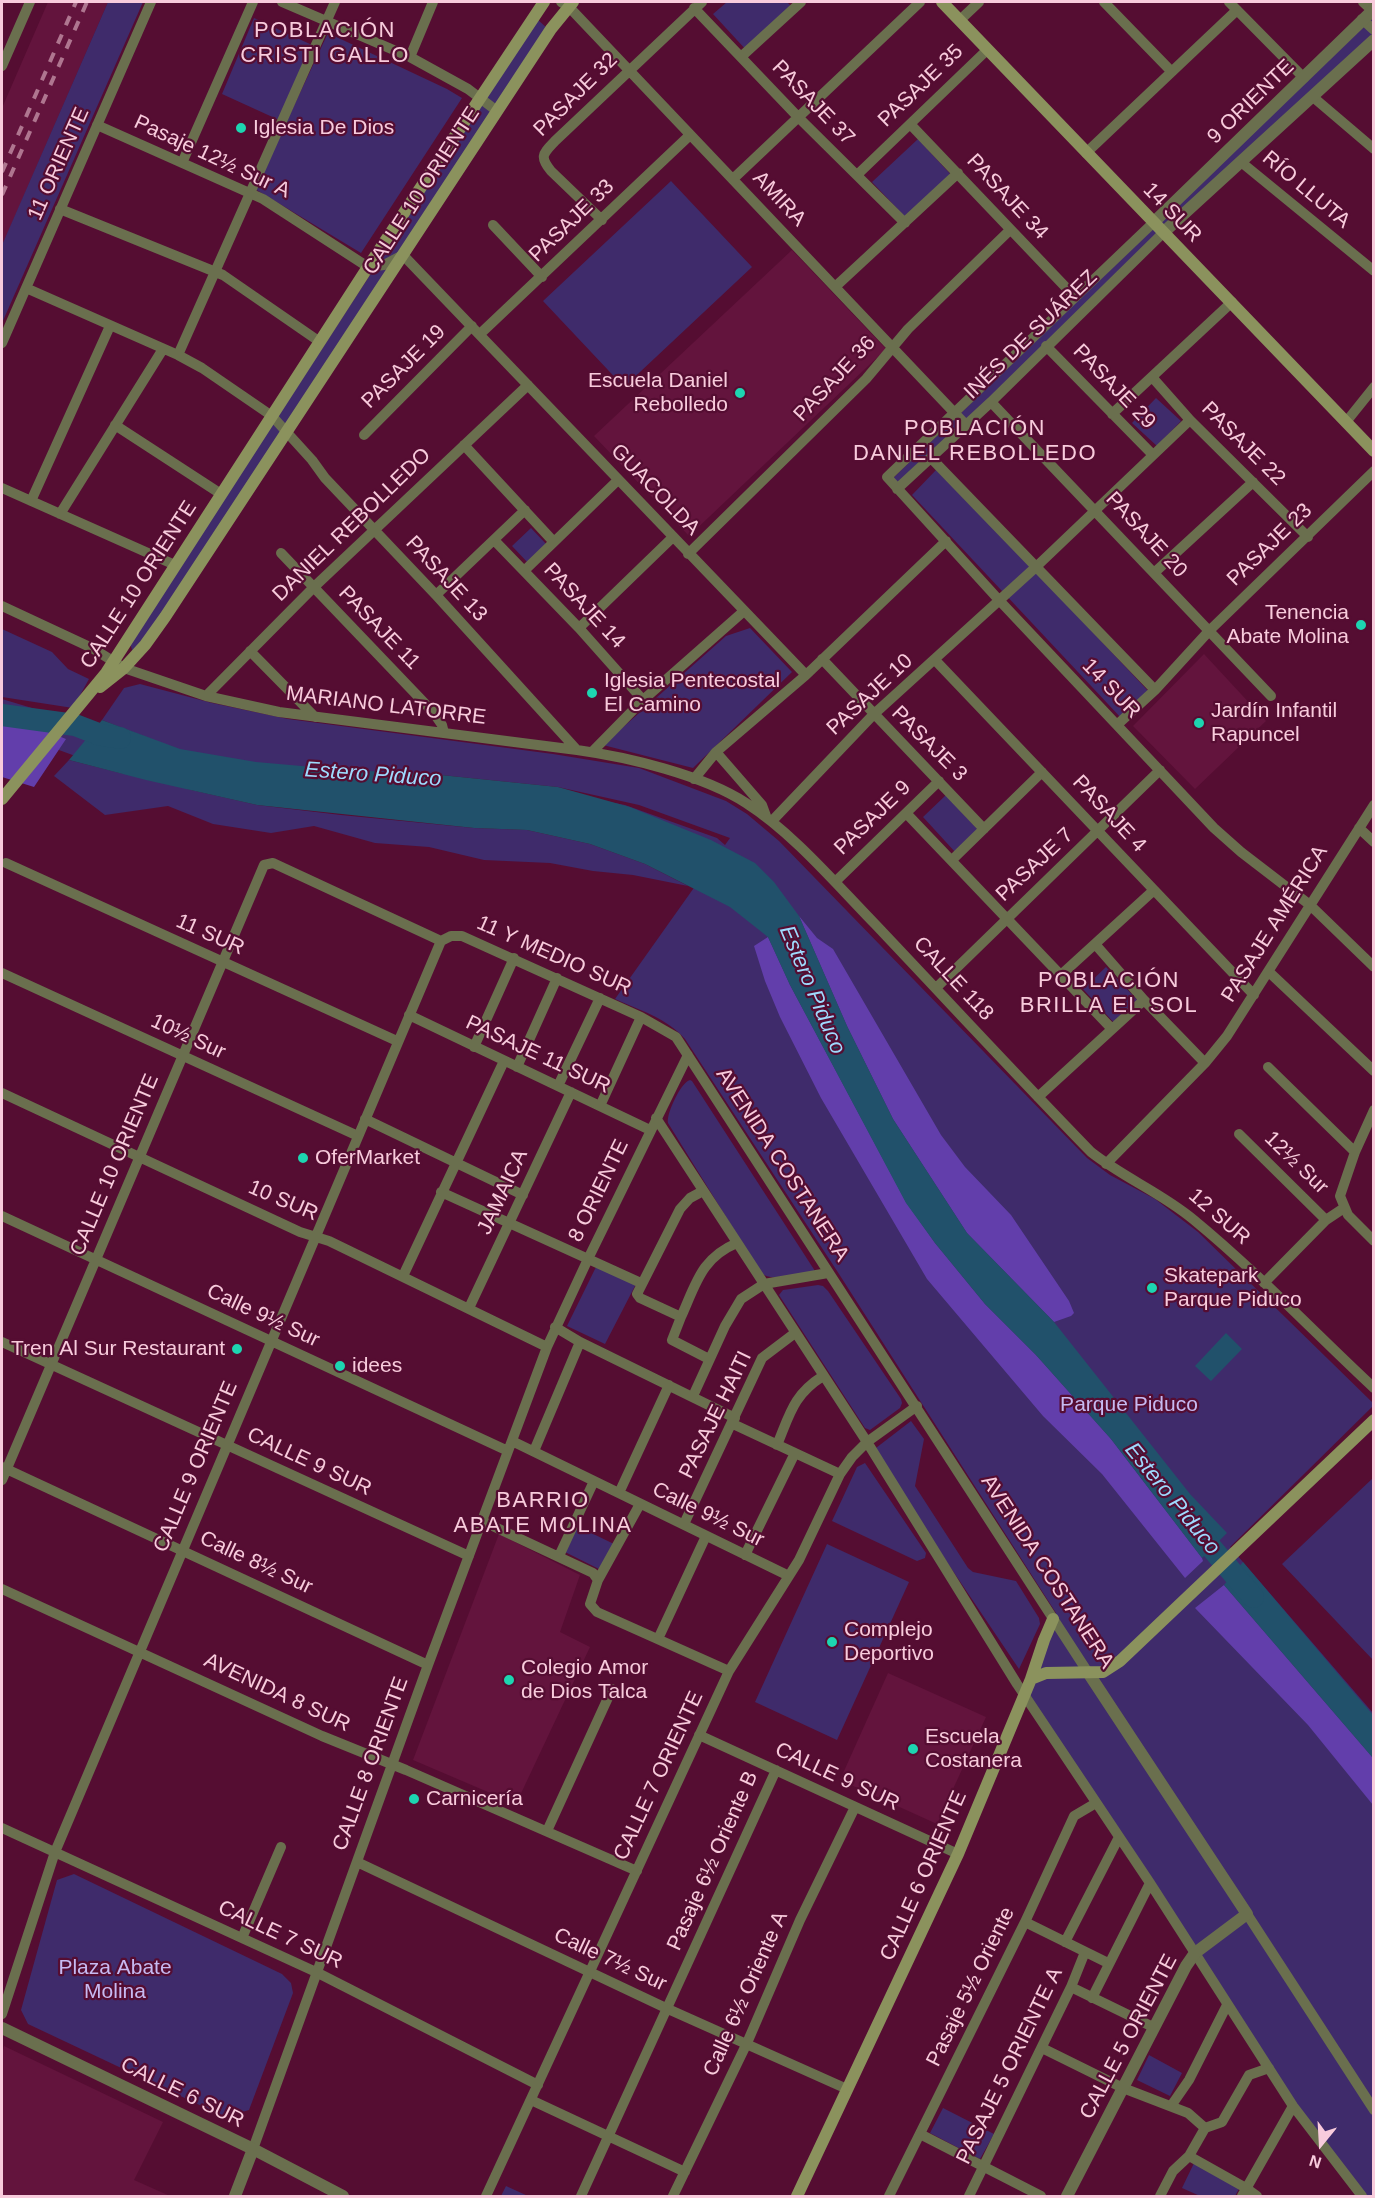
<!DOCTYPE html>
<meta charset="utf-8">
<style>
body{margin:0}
#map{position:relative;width:1375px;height:2198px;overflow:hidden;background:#550d32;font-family:Helvetica,sans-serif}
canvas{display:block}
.frame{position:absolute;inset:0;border:3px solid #f8cbdc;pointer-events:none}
.north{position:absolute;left:1291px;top:2114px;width:60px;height:60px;-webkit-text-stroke:4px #550d32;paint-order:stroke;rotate:198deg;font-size:16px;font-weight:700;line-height:24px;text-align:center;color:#f8cbdc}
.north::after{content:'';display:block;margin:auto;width:21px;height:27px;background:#f8cbdc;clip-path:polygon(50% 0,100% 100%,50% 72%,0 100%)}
</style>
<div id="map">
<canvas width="1375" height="2198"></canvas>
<div class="frame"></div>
<div class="north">N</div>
</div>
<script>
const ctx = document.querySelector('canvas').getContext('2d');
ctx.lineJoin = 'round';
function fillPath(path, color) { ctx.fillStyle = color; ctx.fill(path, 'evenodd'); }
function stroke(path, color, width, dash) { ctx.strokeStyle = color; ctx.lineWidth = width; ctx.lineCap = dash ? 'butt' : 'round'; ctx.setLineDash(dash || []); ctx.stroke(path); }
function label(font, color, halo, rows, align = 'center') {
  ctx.font = font + ' Helvetica,sans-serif'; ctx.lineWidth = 4.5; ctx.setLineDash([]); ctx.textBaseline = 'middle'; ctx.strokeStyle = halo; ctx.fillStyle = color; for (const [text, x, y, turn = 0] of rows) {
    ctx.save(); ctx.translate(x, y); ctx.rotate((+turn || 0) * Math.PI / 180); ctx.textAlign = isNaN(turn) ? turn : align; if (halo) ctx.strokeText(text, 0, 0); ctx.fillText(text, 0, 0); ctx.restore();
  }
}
fillPath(new Path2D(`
 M 48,2 L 108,2 L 2,246 L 2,108 Z
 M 792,250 L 886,349 L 689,536 L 594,436 Z
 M 1204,654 L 1266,721 L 1195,789 L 1133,726 Z
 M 499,1534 L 580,1575 L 560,1632 L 590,1647 L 516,1804 L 413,1760 Z
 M 888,1673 L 986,1717 L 937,1824 L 840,1780 Z
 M 4,2046 L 163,2122 L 134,2180 L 170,2196 L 2,2196 L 2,2054 Z`), '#63143d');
fillPath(new Path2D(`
 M 108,2 L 143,2 L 2,323 L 2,245 Z
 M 727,2 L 787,2 L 794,9 L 748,52 L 713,14 Z
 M 254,18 L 312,45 L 279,120 L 222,94 Z
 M 1373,18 L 1373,37 L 901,490 L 891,480 Z
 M 537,19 L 548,29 L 143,642 L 133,653 L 130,643 Z
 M 328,33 L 447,89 L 462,98 L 361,253 L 255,189 Z
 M 918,139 L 953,177 L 907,219 L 872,182 Z
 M 671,181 L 752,267 L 624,387 L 543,301 Z
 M 1156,398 L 1181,421 L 1157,446 L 1132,423 Z
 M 936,470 L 1039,575 L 1150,693 L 1122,719 L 912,495 Z
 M 531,528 L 548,546 L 529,564 L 512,546 Z
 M 750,628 L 792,672 L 693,768 L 603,745 L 726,636 Z
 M 2,629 L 52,652 L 68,669 L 89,679 L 73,708 L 2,697 Z
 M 140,684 L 212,703 L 288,719 L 553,754 L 639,768 L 726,801 L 747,814 L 779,841 L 1087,1158 L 1110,1175 L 1155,1199 L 1198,1232 L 1373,1403 L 1373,1406 L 1230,1547 L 1373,1713 L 1373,2196 L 1364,2196 L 1296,2106 L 1027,1694 L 1056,1613 L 839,1274 L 685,1039 C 667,1018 639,1010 615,999 L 703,875 L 638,840 L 187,789 L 257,805 L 341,815 L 474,828 L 527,830 L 590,844 L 645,864 L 688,886 L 633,875 L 593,871 L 550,863 L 484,860 L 429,847 L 375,843 L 314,826 L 271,833 L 213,824 L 168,806 L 105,815 L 54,776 L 69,760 L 124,774 L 2,729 L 2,699 L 105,730 L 166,745 L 102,720 L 124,688 ZM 391,772 L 431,774 L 558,787 L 639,805 L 730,838 L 725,845 L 717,838 L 625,805 L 535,788 Z
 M 946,795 L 980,832 L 956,853 L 923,817 Z
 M 1106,967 L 1140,1003 L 1116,1025 L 1083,989 Z
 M 690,1080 L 692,1081 L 815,1271 C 799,1273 772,1284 760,1272 L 668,1123 C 666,1114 681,1082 690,1080 Z
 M 596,1267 L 636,1284 L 605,1344 L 567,1326 Z
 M 818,1285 L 823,1286 L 828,1291 L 901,1399 L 902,1403 L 900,1408 L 870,1430 L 865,1428 L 779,1295 L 783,1290 Z
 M 911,1421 L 924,1439 L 915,1486 L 968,1568 L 973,1572 L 1016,1581 L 1039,1618 L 1040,1624 L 1019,1669 L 872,1451 Z
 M 865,1463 L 926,1553 L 925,1558 L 917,1561 L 832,1521 L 857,1467 Z
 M 1373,1478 L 1374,1478 L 1373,1660 L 1282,1564 Z
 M 577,1526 L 616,1545 L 603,1571 L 565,1552 Z
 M 827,1544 L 909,1582 L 837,1740 L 755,1702 Z
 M 74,1874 L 282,1974 L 291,1983 L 293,1993 L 249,2110 L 225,2117 L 28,2024 L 21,2010 L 57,1880 Z
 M 1149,2055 L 1182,2073 L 1170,2096 L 1137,2080 Z
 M 943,2108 L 994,2134 L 980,2159 L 930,2133 Z
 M 1195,2161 L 1240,2187 L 1235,2196 L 1200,2196 L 1182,2188 Z
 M 506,2186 L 528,2196 L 501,2196 Z`), '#3f2b6b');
fillPath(new Path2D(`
 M 2,721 L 36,727 L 66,739 L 34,787 L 2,777 Z
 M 799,916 L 817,938 L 833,949 L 941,1135 L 965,1167 L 1011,1215 L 1069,1301 L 1074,1313 L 1071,1316 L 1054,1322 L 967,1233 L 893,1119 L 847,1026 Z
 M 768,937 L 790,985 L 906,1202 L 935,1243 L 985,1304 L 1036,1355 L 1111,1439 L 1202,1558 L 1203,1561 L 1185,1578 L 1102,1474 L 1043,1416 L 927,1279 L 821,1098 L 780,1017 L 765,981 L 754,946 Z
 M 1224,1585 L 1373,1758 L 1373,1805 L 1308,1725 L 1195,1608 Z`), '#623eab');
fillPath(new Path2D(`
 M 102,720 L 180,749 L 256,762 L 347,770 L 431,774 L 558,787 L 630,807 L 711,840 L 755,863 L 774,882 L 799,916 L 847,1026 L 893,1119 L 967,1233 L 1054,1322 L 1190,1494 L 1227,1533 L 1202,1558 L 1111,1439 L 1036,1355 L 985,1304 L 935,1243 L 906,1203 L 790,985 L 768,937 L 730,907 L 645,864 L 590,844 L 527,830 L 474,828 L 257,805 L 146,780 L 69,760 Z
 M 1226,1333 L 1242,1349 L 1211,1381 L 1195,1366 Z
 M 1243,1562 L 1373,1715 L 1373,1758 L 1224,1585 Z`), '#21516b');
stroke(new Path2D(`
 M 2,715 L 75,725 L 101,735 L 120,738
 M 1193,1526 L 1253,1597`), '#21516b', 22);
stroke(new Path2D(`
 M 282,2 L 410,57 L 468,89 L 497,111
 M 561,2 L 569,7 L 966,425
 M 1104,2 L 1171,71
 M 1229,2 L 1304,78
 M 1363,2 L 1374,12
 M 694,8 L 799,118 L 905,223
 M 1362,19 L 1374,30
 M 960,20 L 979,2
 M 742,56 L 801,2
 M 410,57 L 433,2
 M 2,66 L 30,2
 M 1313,97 L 1374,149
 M 97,125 L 263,199 L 368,267 L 384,265 L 403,255 L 806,675
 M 911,125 L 1075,297
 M 1086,153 L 1237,10
 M 1241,162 L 1374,271
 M 182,163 L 253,2
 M 857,175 L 987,50
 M 733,179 L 920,2
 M 60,209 L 223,275 L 320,342
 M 602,220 L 551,171 C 539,156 543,154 555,141 L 702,2
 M 1154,222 L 887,477 L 998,599 L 1214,828 L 1241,852 L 1310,905 L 1374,967
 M 493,225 L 542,277
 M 835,287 L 958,173
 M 26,288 L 178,355 L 202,368 L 272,416 L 312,460 L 325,478 L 436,595 L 577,750
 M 480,334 L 690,135
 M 2,343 L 151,2
 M 1046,346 L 1153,455
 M 178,355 L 335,2
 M 1152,377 L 1190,420 L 1308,537
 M 991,402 L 1271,696
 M 1112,414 L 1232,302
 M 1346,422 L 1374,387
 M 115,425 L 221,494
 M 364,435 L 472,326
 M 464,445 L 553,541
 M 931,458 L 1155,690
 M 2,488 L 175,565
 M 897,489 L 991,402 L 1164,232
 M 31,501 L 110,326
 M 60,514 L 163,349
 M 494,540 L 579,628 L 643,700
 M 281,553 L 433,712 L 442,725 L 444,733
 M 688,554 L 866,379 L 908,329 L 1010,230
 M 524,571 L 618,480
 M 1154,573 L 1253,482
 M 436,595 L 525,510
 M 2,606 L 92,648 L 124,668 L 206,696 L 279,712 L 577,750 C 628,757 703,775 746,803 C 793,833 836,884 875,924 C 947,1000 1018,1077 1091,1152 C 1124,1178 1162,1193 1194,1220 C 1257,1272 1314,1332 1374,1388
 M 579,628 L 673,537
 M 250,651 L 315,717
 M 822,659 L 984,829
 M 935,660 L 1254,995
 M 206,696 L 314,587 L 528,385
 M 1118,724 L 1155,690 L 1209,631 L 1374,471
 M 592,752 L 643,700 L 744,611
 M 716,752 L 762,805 L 766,816
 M 694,779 L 716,752 L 806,675 L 946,541
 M 906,813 L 1112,1029
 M 772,821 L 873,715 L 1037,566 L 1190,420
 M 1359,828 L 1374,842
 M 952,860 L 1042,772
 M 6,863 L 397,1041
 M 835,882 L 939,781
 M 441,941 L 451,936 L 462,936 L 641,1017 L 676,1037 L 1089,1674
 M 1095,944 L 1144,1000 L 1205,1063
 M 1269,972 L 1374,1071
 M 2,973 L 358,1136
 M 1062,974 L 1154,890
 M 936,988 L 1160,770
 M 409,1015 L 650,1130
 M 474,1047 L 514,958
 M 517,1067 L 557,978
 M 1268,1067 L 1355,1152
 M 558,1086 L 600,998
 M 2,1093 L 300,1232 L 329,1241 L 547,1347
 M 1038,1097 L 1144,1000
 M 600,1106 L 641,1017
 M 1374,1110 L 1355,1152 L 1340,1196 L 1348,1215 L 1374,1241
 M 656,1118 L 867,1442 L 1017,1684 L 1150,1883 L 1293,2106 L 1362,2196
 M 365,1119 L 523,1195
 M 1239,1134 L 1326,1220
 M 1106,1164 L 1205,1063 L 1227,1036 L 1374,805
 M 703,1191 L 690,1198 L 680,1209 L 637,1294 L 640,1298 L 681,1317 L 672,1340 L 709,1359
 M 441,1192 L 641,1283
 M 2,1216 L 508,1451
 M 403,1276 L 504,1061
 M 1264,1283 L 1326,1220 L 1344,1208
 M 469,1308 L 571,1092
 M 681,1317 C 696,1284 701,1258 737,1243
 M 555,1327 L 580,1342 L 735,1418
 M 2,1342 L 469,1556
 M 693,1396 L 725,1326 L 741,1299 L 764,1284 L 828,1273
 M 733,1424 L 840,1474
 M 512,1441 L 789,1576
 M 777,1445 C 790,1414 793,1395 823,1376
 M 534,1451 L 580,1342
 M 2,1467 L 428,1665
 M 2,1480 L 264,865 L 273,863 L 441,941
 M 619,1493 L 669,1385
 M 482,1521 L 593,1573 L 598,1580 L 590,1604 L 597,1612 L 729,1671
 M 684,1524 L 762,1358 L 795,1333
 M 745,1555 L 795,1453
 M 559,1556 L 594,1481
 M 598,1580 L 640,1504
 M 2,1589 L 322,1736 L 406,1770 L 637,1871
 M 658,1639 L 706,1536
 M 699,1735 L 958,1854
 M 2,1828 L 316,1972 L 538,2085
 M 547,1831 L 612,1689
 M 357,1862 L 668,2009 L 847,2089
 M 1247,1914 L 1374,2110
 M 1025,1922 L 1108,1963
 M 242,1938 L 281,1847
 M 1065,1942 L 1119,1837
 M 1071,1987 L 1153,2027
 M 1092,1998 L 1150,1883
 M 2,2014 L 55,1852 L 441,941
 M 1042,2048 L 1123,2088 L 1188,2113 L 1205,2128
 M 531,2100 L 685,2172
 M 1171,2106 L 1189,2080 L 1227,2005
 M 920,2134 L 1041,2196
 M 253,2149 L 428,1665 L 547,1347 L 588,1259 L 688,1055
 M 1189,2156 L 1246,2188 L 1257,2196
 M 486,2196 L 729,1671 L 799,1560 L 840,1474 L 852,1457 L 867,1442 L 917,1406
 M 581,2196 L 776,1770
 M 673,2196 L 747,2043 L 800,1920 L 855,1807
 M 889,2196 L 1025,1922 L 1074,1816 L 1096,1803
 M 969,2196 L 1071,1987 L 1085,1952
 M 1160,2196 L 1173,2171 L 1189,2156 L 1205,2128 L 1222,2122 L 1249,2075 L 1269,2068
 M 1242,2196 L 1293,2106`), '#6a6f4e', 10);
stroke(new Path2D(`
 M 1154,222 L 1374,9
 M 1164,232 L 1374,40
 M 2,2028 L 253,2149 L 343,2196
 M 235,2196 L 253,2149
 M 1067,2196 L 1186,1966 L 1195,1953 L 1247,1914 L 1089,1674`), '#6a6f4e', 12);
stroke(new Path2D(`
 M 942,2 L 1374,451
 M 100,687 L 124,668 L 145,645 L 165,617 L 551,29 L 573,2
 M 2,799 L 106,673 L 368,267 L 544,2
 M 1031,1679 L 1044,1640 L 1053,1619
 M 797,2196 L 958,1854 L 1031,1679 L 1046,1673 L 1103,1672 L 1120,1661 L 1374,1420`), '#8b925d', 12);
stroke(new Path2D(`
 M 2,172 L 76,2
 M 2,195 L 87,2`), '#af7690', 4, [10, 10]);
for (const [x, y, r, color] of [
 [241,128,6,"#1dd5b1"],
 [740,393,6,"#1dd5b1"],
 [1361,625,6,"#1dd5b1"],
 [592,693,6,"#1dd5b1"],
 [1199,723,6,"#1dd5b1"],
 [303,1158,6,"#1dd5b1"],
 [1152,1288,6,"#1dd5b1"],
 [237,1349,6,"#1dd5b1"],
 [340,1366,6,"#1dd5b1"],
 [832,1642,6,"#1dd5b1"],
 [509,1680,6,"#1dd5b1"],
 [913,1749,6,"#1dd5b1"],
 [414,1799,6,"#1dd5b1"]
]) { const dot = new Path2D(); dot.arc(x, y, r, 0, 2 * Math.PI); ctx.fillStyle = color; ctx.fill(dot); stroke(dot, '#550d32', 2); }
label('21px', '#f8cbdc', '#550d32', [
 ["PASAJE 35",921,86,-44],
 ["PASAJE 32",576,95,-45],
 ["9 ORIENTE",1251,102,-44],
 ["PASAJE 37",813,103,46],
 ["Pasaje 12½ Sur A",212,157,25],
 ["11 ORIENTE",59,164,-66],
 ["RÍO LLUTA",1306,190,40],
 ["CALLE 10 ORIENTE",422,191,-57],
 ["PASAJE 34",1007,197,47],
 ["AMIRA",779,199,47],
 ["14 SUR",1172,213,46],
 ["PASAJE 33",572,221,-44],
 ["INÉS DE SUÁREZ",1031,335,-44],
 ["PASAJE 19",404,367,-45],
 ["PASAJE 36",835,379,-47],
 ["PASAJE 29",1114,387,46],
 ["PASAJE 22",1243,444,45],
 ["GUACOLDA",655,490,46],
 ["DANIEL REBOLLEDO",352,525,-44],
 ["PASAJE 20",1146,535,47],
 ["PASAJE 23",1270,545,-44],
 ["PASAJE 13",446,579,47],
 ["CALLE 10 ORIENTE",139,585,-57],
 ["PASAJE 14",584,606,47],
 ["PASAJE 11",379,628,46],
 ["14 SUR",1111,689,46],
 ["PASAJE 10",870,695,-43],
 ["MARIANO LATORRE",386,706,7],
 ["PASAJE 3",929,744,45],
 ["PASAJE 4",1109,814,47],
 ["PASAJE 9",873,818,-44],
 ["PASAJE 7",1035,865,-43],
 ["PASAJE AMÉRICA",1275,924,-58],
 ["11 SUR",210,935,24],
 ["11 Y MEDIO SUR",554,956,24],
 ["CALLE 118",953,979,47],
 ["10½ Sur",188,1037,25],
 ["PASAJE 11 SUR",538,1055,25],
 ["12½ Sur",1296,1163,44],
 ["CALLE 10 ORIENTE",115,1165,-67],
 ["AVENIDA COSTANERA",782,1165,57],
 ["8 ORIENTE",599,1191,-64],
 ["JAMAICA",503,1192,-65],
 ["10 SUR",283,1201,23],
 ["12 SUR",1219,1217,41],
 ["Calle 9½ Sur",263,1316,25],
 ["PASAJE HAITI",716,1415,-64],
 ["CALLE 9 SUR",309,1462,25],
 ["CALLE 9 ORIENTE",196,1467,-67],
 ["Calle 9½ Sur",708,1515,26],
 ["Calle 8½ Sur",256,1563,25],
 ["AVENIDA COSTANERA",1047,1572,57],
 ["AVENIDA 8 SUR",277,1693,25],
 ["CALLE 8 ORIENTE",371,1764,-70],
 ["CALLE 7 ORIENTE",659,1776,-65],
 ["CALLE 9 SUR",837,1777,25],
 ["Pasaje 6½ Oriente B",713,1861,-66],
 ["CALLE 6 ORIENTE",924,1876,-66],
 ["CALLE 7 SUR",280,1935,25],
 ["Calle 7½ Sur",610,1960,25],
 ["Pasaje 5½ Oriente",971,1987,-64],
 ["Calle 6½ Oriente A",746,1994,-66],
 ["CALLE 5 ORIENTE",1129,2037,-62],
 ["PASAJE 5 ORIENTE A",1010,2066,-64],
 ["CALLE 6 SUR",182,2093,26]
]);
label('21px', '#f8cbdc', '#550d32', [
 ["Iglesia De Dios",253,128],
 ["Escuela Daniel",728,381,"right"],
 ["Rebolledo",728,405,"right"],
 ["Tenencia",1349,613,"right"],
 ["Abate Molina",1349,637,"right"],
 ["Iglesia Pentecostal",604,681],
 ["El Camino",604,705],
 ["Jardín Infantil",1211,711],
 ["Rapuncel",1211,735],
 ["OferMarket",315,1158],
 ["Skatepark",1164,1276],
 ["Parque Piduco",1164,1300],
 ["Tren Al Sur Restaurant",225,1349,"right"],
 ["idees",352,1366],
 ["Complejo",844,1630],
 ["Deportivo",844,1654],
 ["Colegio Amor",521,1668],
 ["de Dios Talca",521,1692],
 ["Escuela",925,1737],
 ["Costanera",925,1761],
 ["Carnicería",426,1799]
], 'left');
label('21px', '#c6baf2', '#550d32', [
 ["Parque Piduco",1129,1405],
 ["Plaza Abate",115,1968],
 ["Molina",115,1992]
]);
ctx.letterSpacing = '1.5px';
label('22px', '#f8cbdc', '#550d32', [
 ["POBLACIÓN",325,31],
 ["CRISTI GALLO",325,56],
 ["POBLACIÓN",975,429],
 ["DANIEL REBOLLEDO",975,454],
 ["POBLACIÓN",1109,981],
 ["BRILLA EL SOL",1109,1006],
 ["BARRIO",543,1501],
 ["ABATE MOLINA",543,1526]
]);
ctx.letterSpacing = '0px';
label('italic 22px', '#9edafd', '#550d32', [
 ["Estero Piduco",373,775,4],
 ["Estero Piduco",812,990,67],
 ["Estero Piduco",1172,1499,51]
]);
</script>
